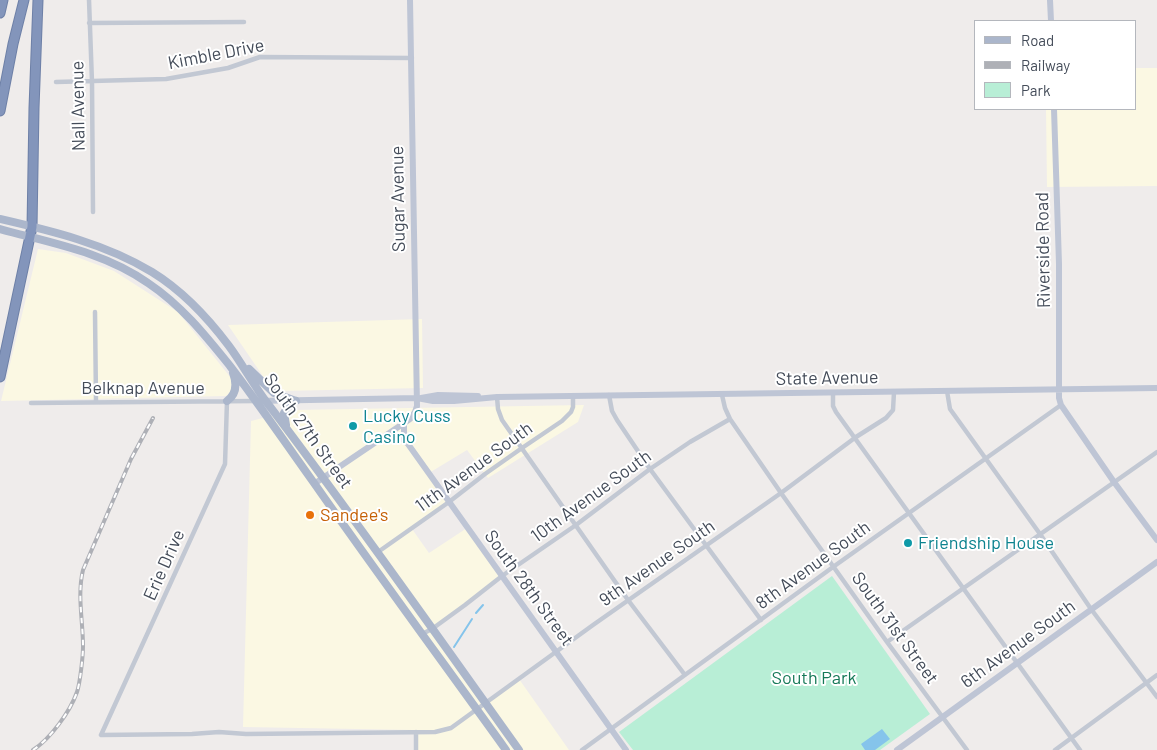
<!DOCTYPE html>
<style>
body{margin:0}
#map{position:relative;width:1157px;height:750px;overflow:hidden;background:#efeceb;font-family:Barlow,sans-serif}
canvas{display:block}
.legend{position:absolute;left:974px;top:20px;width:162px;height:90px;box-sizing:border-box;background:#fff;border:1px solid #b4b7bd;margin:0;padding:6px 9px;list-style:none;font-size:15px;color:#444c59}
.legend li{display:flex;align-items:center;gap:10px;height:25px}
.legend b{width:25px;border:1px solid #b4b7bd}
</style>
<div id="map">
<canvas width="1157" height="750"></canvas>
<ul class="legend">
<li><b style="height:6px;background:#abb6cb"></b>Road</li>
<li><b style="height:6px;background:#aeb0b6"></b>Railway</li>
<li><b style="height:14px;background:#b8eed6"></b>Park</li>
</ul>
</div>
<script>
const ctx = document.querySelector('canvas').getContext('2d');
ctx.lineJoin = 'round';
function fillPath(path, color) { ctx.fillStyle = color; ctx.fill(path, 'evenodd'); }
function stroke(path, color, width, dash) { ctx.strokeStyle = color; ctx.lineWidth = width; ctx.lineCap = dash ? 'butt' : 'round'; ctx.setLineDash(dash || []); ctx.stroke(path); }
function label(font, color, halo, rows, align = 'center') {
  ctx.font = font + ' Barlow,sans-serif'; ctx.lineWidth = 4; ctx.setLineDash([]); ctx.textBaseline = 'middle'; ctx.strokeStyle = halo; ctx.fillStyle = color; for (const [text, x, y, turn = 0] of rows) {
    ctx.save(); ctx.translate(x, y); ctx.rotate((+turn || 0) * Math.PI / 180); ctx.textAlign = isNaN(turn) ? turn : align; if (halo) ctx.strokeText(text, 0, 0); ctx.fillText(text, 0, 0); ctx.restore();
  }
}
fillPath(new Path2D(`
 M 1136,68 L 1157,68 L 1157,186 L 1047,187 L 1046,109 L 1136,109 Z
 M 38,249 L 66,253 L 114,271 L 178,312 L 231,378 L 233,389 L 226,396 L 1,401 Z
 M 422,319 L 423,388 L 280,391 L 269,385 L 228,325 Z
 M 584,405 L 578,422 L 488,478 L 467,450 L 429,473 L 449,502 L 412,529 L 429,553 L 467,528 L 502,576 L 432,629 L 485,703 L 519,679 L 569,750 L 414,750 L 414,730 L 243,727 L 251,421 L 294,410 Z`), '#fbf8e3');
fillPath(new Path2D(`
 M 832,576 L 930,714 L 880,750 L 633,750 L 619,732 Z`), '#b8eed6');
fillPath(new Path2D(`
 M 882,729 L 890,739 L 875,750 L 865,750 L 861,744 Z`), '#85c4eb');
stroke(new Path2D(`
 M 476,613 L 483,605
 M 454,647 L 472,619`), '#85c4eb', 2);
const highway = new Path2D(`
 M 0,13 L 3,0
 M 0,111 L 13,44 L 24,0
 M 0,377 L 32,227 L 34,108 L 38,0`);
stroke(highway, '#6e80a7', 11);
stroke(new Path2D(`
 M 89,0 L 92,82 L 93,212
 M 89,23 L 244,22
 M 56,82 L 166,79 L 228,68 L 260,57 L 412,58
 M 95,312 L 96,402
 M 947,391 L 950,409 L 1040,534 L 1091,609 L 1157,697
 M 833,393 L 833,406 L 836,412 L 1080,750
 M 609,395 L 612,411 L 617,420 L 650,469 L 761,620
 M 722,395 L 725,408 L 730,419 L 781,493 L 887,642 L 967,750
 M 497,397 L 498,409 L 502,420 L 628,600 L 685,675
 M 227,401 L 225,464 L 101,735 L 192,734 L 219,732 L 246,734 L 435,732 L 451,728 L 593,625 L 781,493 L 856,437 L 886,418 L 893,410 L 894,392
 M 31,403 L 256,401
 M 378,552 L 449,502 L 485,474 L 522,448 L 562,421 L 571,412 L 573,407 L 573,396
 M 422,634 L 432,629 L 465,605 L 502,576 L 576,525 L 650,469 L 690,442 L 730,419
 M 887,642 L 1157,452
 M 416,732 L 416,750
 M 582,750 L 833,567 L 1061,405
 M 1055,750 L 1157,675`), '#c2c8d3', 4.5);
stroke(new Path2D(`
 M 1050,0 L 1051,21
 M 1054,109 L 1059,264 L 1059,398 L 1061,405 L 1114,482 L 1157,540
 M 421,398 L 438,395 L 478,396
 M 256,401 L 417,398 L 433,401 L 454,401 L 497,397 L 1157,388
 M 404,423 L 404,433 L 407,443
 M 391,432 L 400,437 L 408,444 L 626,750
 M 314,484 L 410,419 L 415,412 L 417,406 L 410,0
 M 897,750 L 1157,562`), '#bec5d5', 6);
stroke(new Path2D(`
 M 0,219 C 52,231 106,244 152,272 C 183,291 208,318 229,346 C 243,365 254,386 268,404 C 354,517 436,634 519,750
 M 0,229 C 51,243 104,252 148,283 C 181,305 205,335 230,366 C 259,404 286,444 314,483 C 377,573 442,661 506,750
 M 249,369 L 274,393 L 296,401
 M 227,401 C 237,394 237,384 233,373
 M 286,425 L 284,413 L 290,404 L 296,401`), '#abb6cb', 8);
stroke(highway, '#8395bb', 9);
const rail = new Path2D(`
 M 33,750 C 50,739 70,712 77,692 C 80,683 83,657 83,646 C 83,621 77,595 83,570 L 131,459 L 153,418`);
stroke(rail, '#aeb0b6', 4);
stroke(rail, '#fff', 2, [5.5]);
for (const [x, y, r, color] of [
 [353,426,5,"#0f9aa8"],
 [310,515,5,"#e8710a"],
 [908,543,5,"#0f9aa8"]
]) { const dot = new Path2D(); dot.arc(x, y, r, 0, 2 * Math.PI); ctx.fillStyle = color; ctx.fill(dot); stroke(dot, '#fff', 2); }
label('18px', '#444c59', '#fff', [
 ["Kimble Drive",216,54,-11],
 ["Nall Avenue",78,106,-91],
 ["Sugar Avenue",398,199,-91],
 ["Riverside Road",1043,250,-91],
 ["State Avenue",827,378,-1],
 ["Belknap Avenue",143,388],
 ["South 27th Street",308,431,54],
 ["11th Avenue South",474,467,-36],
 ["10th Avenue South",591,496,-36],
 ["9th Avenue South",657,563,-35],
 ["Erie Drive",164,565,-66],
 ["8th Avenue South",813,565,-36],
 ["South 28th Street",529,588,54],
 ["South 31st Street",895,628,54],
 ["6th Avenue South",1018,644,-36]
]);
label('18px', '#0d838f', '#fff', [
 ["Lucky Cuss",363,416],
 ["Casino",363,437],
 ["Friendship House",918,543]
], 'left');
label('18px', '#c56008', '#fff', [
 ["Sandee's",320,515]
], 'left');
label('18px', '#167958', '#fff', [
 ["South Park",814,678]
]);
</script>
